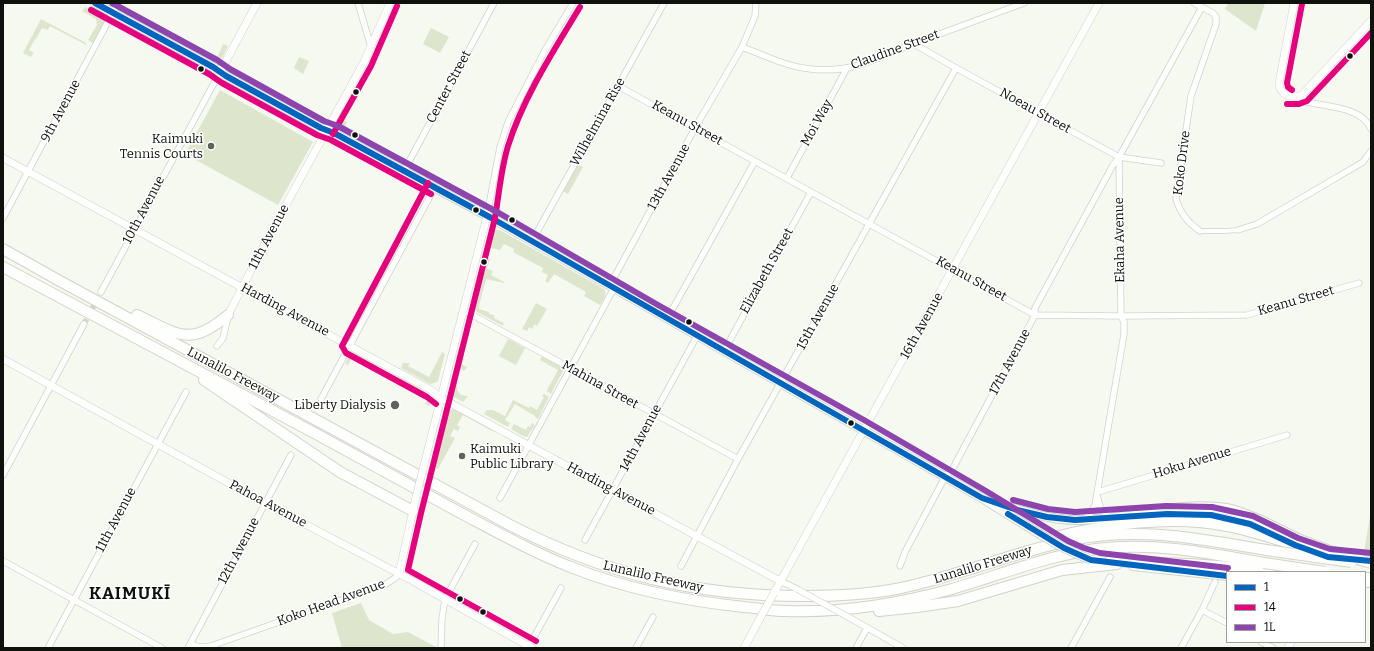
<!DOCTYPE html>
<meta charset="utf-8">
<style>
body{margin:0}
#map{position:relative;width:1374px;height:651px;overflow:hidden;background:#f6f9f0;font-family:Bitter,serif}
canvas{display:block}
.frame{position:absolute;inset:0;border:4px solid #0f110c;pointer-events:none}
.legend{position:absolute;left:1226px;top:571px;width:140px;height:72px;box-sizing:border-box;background:#fff;border:1px solid #9fa09e;margin:0;padding:5px 7px;list-style:none;font-size:12px;color:#0f110c}
.legend li{display:flex;align-items:center;gap:8px;height:20px}
.legend b{width:20px;border:1px solid #9fa09e}
</style>
<div id="map">
<canvas width="1374" height="651"></canvas>
<div class="frame"></div>
<ul class="legend">
<li><b style="height:5px;background:#0065bd"></b>1</li>
<li><b style="height:5px;background:#e5007d"></b>14</li>
<li><b style="height:5px;background:#8e44ad"></b>1L</li>
</ul>
</div>
<script>
const ctx = document.querySelector('canvas').getContext('2d');
ctx.lineJoin = 'round';
function fillPath(path, color) { ctx.fillStyle = color; ctx.fill(path, 'evenodd'); }
function stroke(path, color, width, dash) { ctx.strokeStyle = color; ctx.lineWidth = width; ctx.lineCap = dash ? 'butt' : 'round'; ctx.setLineDash(dash || []); ctx.stroke(path); }
function label(font, color, halo, rows, align = 'center') {
  ctx.font = font + ' Bitter,serif'; ctx.lineWidth = 3; ctx.setLineDash([]); ctx.textBaseline = 'middle'; ctx.strokeStyle = halo; ctx.fillStyle = color; for (const [text, x, y, turn = 0] of rows) {
    ctx.save(); ctx.translate(x, y); ctx.rotate((+turn || 0) * Math.PI / 180); ctx.textAlign = isNaN(turn) ? turn : align; if (halo) ctx.strokeText(text, 0, 0); ctx.fillText(text, 0, 0); ctx.restore();
  }
}
fillPath(new Path2D(`
 M 1228,3 L 1265,3 L 1256,31 L 1225,9 Z
 M 85,7 L 101,15 L 104,19 L 104,24 L 94,44 L 88,40 L 97,25 L 96,19 L 82,11 Z
 M 41,19 L 86,43 L 86,45 L 50,26 L 48,30 L 42,28 L 36,39 L 35,39 L 29,50 L 34,53 L 31,57 L 23,53 Z
 M 431,28 L 449,37 L 440,53 L 423,44 Z
 M 223,44 L 228,46 L 222,58 L 218,61 L 213,60 L 215,55 L 218,56 Z
 M 299,57 L 309,61 L 303,74 L 294,68 Z
 M 220,90 L 313,142 L 278,205 L 185,154 Z
 M 342,108 L 348,111 L 349,114 L 346,113 L 342,120 L 347,122 L 345,126 L 349,128 L 346,133 C 332,124 335,121 342,108 Z
 M 578,165 L 583,167 L 568,194 L 563,191 Z
 M 495,230 L 500,230 L 604,289 C 608,294 603,300 600,305 L 584,296 L 586,292 L 554,274 L 548,283 L 545,281 L 548,275 L 542,272 L 543,268 L 513,252 L 514,249 L 504,244 L 500,250 L 487,247 L 490,234 Z
 M 488,258 L 490,259 L 487,269 L 493,271 L 491,275 L 504,282 L 504,283 L 486,279 L 479,306 L 479,309 L 489,312 L 489,314 L 494,315 L 494,318 L 504,323 L 503,326 L 477,312 L 473,307 L 481,272 L 485,273 Z
 M 536,303 L 547,309 L 537,326 L 535,324 L 532,329 L 529,327 L 527,331 L 522,329 Z
 M 508,339 L 525,348 L 516,365 L 499,356 Z
 M 458,349 L 464,352 L 463,358 L 464,359 L 461,364 L 467,367 L 464,371 L 460,369 C 457,380 452,396 468,396 L 463,402 L 452,396 L 449,391 Z
 M 353,352 L 378,366 L 376,369 L 355,357 L 352,358 L 348,365 L 345,364 L 350,354 Z
 M 442,352 L 445,354 L 438,381 L 435,383 L 430,384 L 401,368 L 403,363 L 410,363 L 408,366 L 429,377 Z
 M 542,355 L 562,366 L 564,369 L 551,394 L 547,391 L 547,390 L 558,370 L 540,360 Z
 M 409,383 C 419,389 433,393 430,406 L 425,404 L 428,398 L 407,387 Z
 M 544,394 L 549,397 L 538,419 L 535,417 L 535,416 L 515,404 L 505,420 L 510,423 L 508,427 L 484,414 L 487,410 L 493,410 L 505,416 L 513,400 L 529,408 L 530,406 L 537,410 L 544,397 L 542,396 Z
 M 451,409 L 456,409 L 494,429 L 492,431 L 463,415 L 457,425 L 460,427 L 458,431 L 454,429 L 450,436 L 455,438 L 438,469 L 433,467 L 446,416 Z
 M 532,423 L 535,425 L 527,437 L 523,436 L 511,429 L 514,424 L 526,430 L 528,426 L 530,427 Z
 M 1371,509 L 1371,554 L 1364,553 Z
 M 361,603 L 369,620 L 393,634 L 408,632 L 438,648 L 342,648 L 332,613 Z`), '#dde6cd');
stroke(new Path2D(`
 M 84,324 L 101,292`), '#d3d6ce', 5.5, [5.5, 3]);
const pedestrian = new Path2D(`
 M 1200,231 L 1225,231 L 1238,230`);
const minor = new Path2D(`
 M 358,3 L 371,47
 M 1194,3 L 1213,13 L 1216,17 L 1216,24 L 1191,96 L 1176,199 C 1180,213 1188,223 1200,231
 M 914,44 L 956,68 L 1119,157 L 1161,163
 M 742,47 C 764,55 787,67 811,69 C 852,74 879,57 915,43 C 951,30 988,16 1024,3
 M 618,86 L 1035,315 L 1121,316 L 1247,315 L 1359,283
 M 1302,95 L 1307,102 C 1328,107 1362,107 1371,129
 M 404,171 L 494,3
 M 787,178 L 847,68
 M 487,216 L 500,147 L 508,122 L 544,52 L 573,3
 M 3,218 L 118,3
 M 1238,230 L 1257,224 L 1312,192 L 1363,162 L 1371,151
 M 532,241 L 664,3
 M 610,285 L 695,128 L 742,47 L 755,16 L 756,3
 M 101,292 L 220,72
 M 463,310 L 738,459
 M 667,319 L 755,161
 M 217,346 L 223,338 L 228,317
 M 724,351 L 811,192
 M 321,399 L 435,187
 M 3,475 L 84,324
 M 1098,492 L 1287,435
 M 500,498 L 614,288
 M 1098,498 C 1099,508 1103,512 1111,518
 M 1083,520 L 1090,514 L 1095,505 L 1124,334 L 1124,322 L 1121,316 L 1119,157 L 1202,7
 M 585,540 L 697,336
 M 3,561 L 162,648
 M 681,566 L 738,459 L 956,68
 M 900,566 L 905,552 L 945,477 L 953,468 L 1035,315 L 1035,308 L 1113,165 L 1119,157
 M 780,581 L 797,589
 M 1202,610 L 1227,623
 M 850,618 L 903,648
 M 1261,642 L 1273,648
 M 190,644 L 200,647 L 211,646 L 386,584 L 395,578 L 399,574
 M 48,648 L 186,392
 M 188,648 L 291,455
 M 441,648 L 442,619 L 445,599 L 475,544
 M 528,648 L 561,588
 M 636,648 L 653,617
 M 856,648 L 867,628
 M 1071,648 L 1110,577
 M 1181,648 L 1202,610 L 1215,582`);
const tertiary = new Path2D(`
 M 1294,3 L 1279,83 C 1280,95 1291,99 1302,95 L 1371,21
 M 220,72 L 257,3
 M 3,158 L 431,390 L 441,398 L 780,581
 M 228,315 L 264,245 L 364,62 L 390,3
 M 3,359 L 265,503 L 411,580 L 532,648
 M 423,469 L 487,216
 M 399,574 L 416,497
 M 774,593 L 1099,3
 M 744,648 L 758,622
 M 1288,648 L 1291,642`);
const secondary = new Path2D(`
 M 1170,513 C 1205,512 1238,519 1269,533
 M 1291,543 L 1325,555
 M 1133,566 L 1227,576
 M 1365,583 L 1371,583`);
const primary = new Path2D(`
 M 95,3 L 213,67 L 226,76 L 321,128 L 334,133 L 495,220 L 982,498 L 1043,536
 M 996,503 C 1022,511 1050,520 1077,520 C 1096,520 1116,517 1135,515`);
const motorway = new Path2D(`
 M 3,249 L 58,280 L 510,525 C 605,574 695,596 803,596 C 834,596 865,595 896,589 C 956,577 1013,552 1072,540 C 1138,526 1201,539 1266,550
 M 3,267 C 109,323 215,379 320,436 C 366,461 411,486 457,511 C 495,531 532,552 573,568 C 627,589 686,601 744,607 C 757,608 771,611 785,611 C 841,613 898,604 952,589 C 1000,575 1046,556 1096,549 C 1153,542 1208,553 1264,563
 M 137,315 C 177,334 190,348 228,315
 M 204,380 L 340,472 L 413,511
 M 1135,515 C 1165,510 1196,504 1226,509 C 1237,511 1248,516 1259,520
 M 1051,538 C 1105,524 1172,515 1227,526 C 1250,530 1272,538 1295,545
 M 1110,561 L 1190,564 L 1296,572
 M 1365,578 L 1371,578
 M 879,611 L 917,607 L 958,601 L 1062,570 L 1117,564`);
stroke(pedestrian, '#d1d3cc', 5.5);
stroke(minor, '#d1d3cc', 7);
stroke(tertiary, '#d1d3cc', 8);
stroke(secondary, '#d1d3cc', 10);
stroke(primary, '#d1d3cc', 10);
stroke(motorway, '#d1d3cc', 12);
stroke(pedestrian, '#fefefd', 4);
stroke(minor, '#fefefd', 5.5);
stroke(tertiary, '#fefefd', 7);
stroke(secondary, '#fefefd', 8);
stroke(primary, '#fefefd', 8);
stroke(motorway, '#fefefd', 10);
const minorBridge = new Path2D(`
 M 797,589 L 850,618`);
const tertiaryBridge = new Path2D(`
 M 416,497 L 423,469
 M 758,622 L 774,593`);
const primaryBridge = new Path2D(`
 M 1043,536 L 1064,548 L 1091,560`);
const motorwayBridge = new Path2D(`
 M 1259,520 L 1300,540 L 1327,550 L 1371,563
 M 1266,550 L 1351,562
 M 1264,563 L 1325,572`);
stroke(minorBridge, '#d1d3cc', 7, []);
stroke(tertiaryBridge, '#d1d3cc', 8, []);
stroke(primaryBridge, '#d1d3cc', 10, []);
stroke(motorwayBridge, '#d1d3cc', 12, []);
stroke(minorBridge, '#fefefd', 5.5);
stroke(tertiaryBridge, '#fefefd', 7);
stroke(primaryBridge, '#fefefd', 8);
stroke(motorwayBridge, '#fefefd', 10);
stroke(new Path2D(`
 M 95,3 L 213,67 L 226,76 L 321,128 L 334,133 L 495,220 L 982,498 L 1017,510 L 1047,517 L 1075,520 L 1167,514 L 1211,515 L 1250,524 L 1295,545 L 1328,557 L 1371,561
 M 1008,514 L 1064,548 L 1091,560 L 1227,576`), '#0065bd', 6);
stroke(new Path2D(`
 M 91,10 L 209,74 L 222,83 L 317,135 L 331,140 L 431,194
 M 1292,90 L 1288,87 L 1287,83 L 1302,4
 M 1287,104 L 1299,104 L 1307,101 L 1371,33
 M 333,134 L 371,66 L 397,6
 M 428,183 L 342,346 L 346,353 L 427,397 L 436,404
 M 536,641 L 408,570 L 421,513 L 495,218 C 499,194 501,169 508,146 C 523,98 554,50 580,7`), '#e5007d', 6);
stroke(new Path2D(`
 M 112,3 L 217,60 L 230,69 L 324,121 L 338,126 L 499,213 L 658,305 L 864,420 L 986,491 L 1068,541 L 1084,548 L 1100,553 L 1228,568
 M 1013,500 L 1048,509 L 1075,512 L 1166,506 L 1212,507 L 1253,516 L 1298,538 L 1330,549 L 1371,553`), '#8e44ad', 6);
for (const [x, y, r, color] of [
 [1350,56,3.5,"#0f110c"],
 [201,69,3.5,"#0f110c"],
 [356,92,3.5,"#0f110c"],
 [355,135,3.5,"#0f110c"],
 [211,146,4,"#60625c"],
 [476,210,3.5,"#0f110c"],
 [512,220,3.5,"#0f110c"],
 [484,262,3.5,"#0f110c"],
 [689,322,3.5,"#0f110c"],
 [395,405,5,"#60625c"],
 [851,423,3.5,"#0f110c"],
 [462,456,4,"#60625c"],
 [460,599,3.5,"#0f110c"],
 [483,612,3.5,"#0f110c"]
]) { const dot = new Path2D(); dot.arc(x, y, r, 0, 2 * Math.PI); ctx.fillStyle = color; ctx.fill(dot); stroke(dot, '#fff', 1.5); }
label('13px', '#0f110c', '#fff', [
 ["Claudine Street",895,50,-20],
 ["Center Street",449,87,-62],
 ["9th Avenue",61,111,-62],
 ["Noeau Street",1035,111,29],
 ["Wilhelmina Rise",598,122,-61],
 ["Keanu Street",687,123,29],
 ["Moi Way",817,123,-61],
 ["Koko Drive",1182,163,-83],
 ["13th Avenue",669,177,-61],
 ["10th Avenue",144,210,-62],
 ["11th Avenue",269,237,-62],
 ["Ekaha Avenue",1120,240,-91],
 ["Elizabeth Street",767,271,-61],
 ["Keanu Street",971,279,29],
 ["Keanu Street",1296,301,-16],
 ["Harding Avenue",285,310,28],
 ["15th Avenue",818,317,-61],
 ["16th Avenue",922,326,-61],
 ["17th Avenue",1010,362,-62],
 ["Lunalilo Freeway",233,375,28],
 ["Mahina Street",600,385,29],
 ["14th Avenue",641,438,-62],
 ["Hoku Avenue",1192,463,-17],
 ["Harding Avenue",611,489,28],
 ["Pahoa Avenue",268,504,28],
 ["11th Avenue",116,520,-62],
 ["12th Avenue",239,551,-62],
 ["Lunalilo Freeway",983,565,-17],
 ["Lunalilo Freeway",653,577,13],
 ["Koko Head Avenue",331,603,-20]
]);
label('13px', '#0f110c', '#fff', [
 ["Kaimuki",203,139],
 ["Tennis Courts",203,154],
 ["Liberty Dialysis",386,405],
 ["Kaimuki",470,449,"left"],
 ["Public Library",470,464,"left"]
], 'right');
ctx.letterSpacing = '1px';
label('bold 17px', '#0f110c', '#fff', [
 ["KAIMUKĪ",130,594]
]);
ctx.letterSpacing = '0px';
</script>
